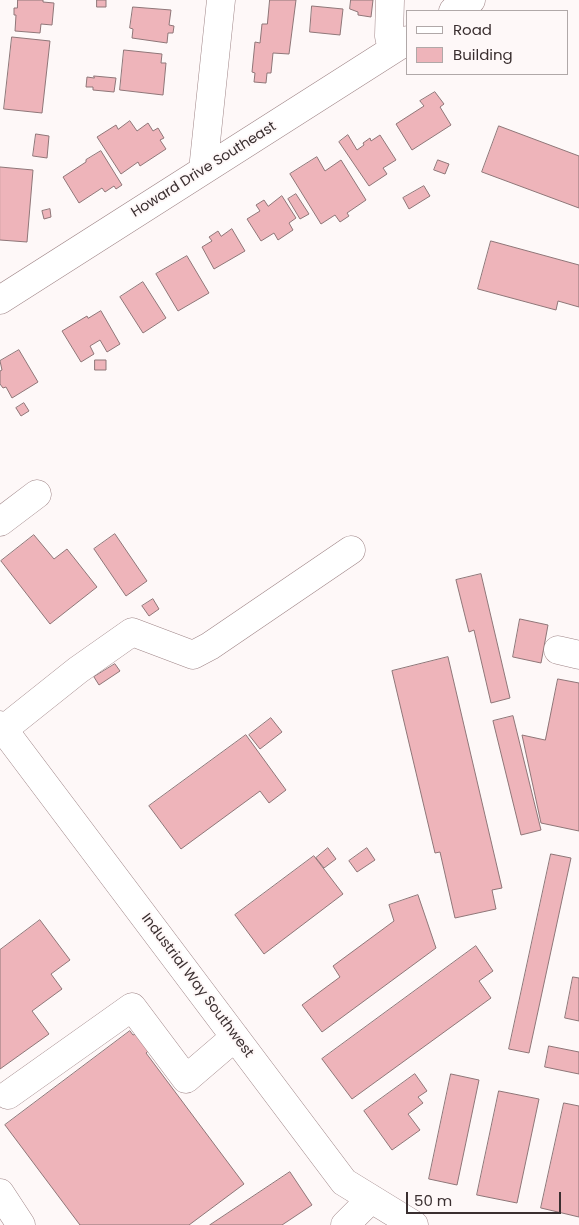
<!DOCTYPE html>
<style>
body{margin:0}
#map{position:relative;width:579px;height:1225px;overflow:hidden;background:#fef8f8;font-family:Poppins,sans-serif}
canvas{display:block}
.legend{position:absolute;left:406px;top:10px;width:162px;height:65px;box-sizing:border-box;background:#fef8f8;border:1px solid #b0a8a8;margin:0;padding:6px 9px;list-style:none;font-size:15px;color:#3a2f30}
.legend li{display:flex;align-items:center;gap:10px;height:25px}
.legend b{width:25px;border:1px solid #b0a8a8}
.scale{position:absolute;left:406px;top:1192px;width:155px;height:22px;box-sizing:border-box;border:2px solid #3a2f30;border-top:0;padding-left:6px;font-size:15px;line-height:18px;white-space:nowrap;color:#3a2f30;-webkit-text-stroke:4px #fef8f8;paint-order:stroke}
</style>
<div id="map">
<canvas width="579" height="1225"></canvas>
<ul class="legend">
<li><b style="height:6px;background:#fff"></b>Road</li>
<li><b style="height:14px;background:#eeb4ba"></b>Building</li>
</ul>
<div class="scale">50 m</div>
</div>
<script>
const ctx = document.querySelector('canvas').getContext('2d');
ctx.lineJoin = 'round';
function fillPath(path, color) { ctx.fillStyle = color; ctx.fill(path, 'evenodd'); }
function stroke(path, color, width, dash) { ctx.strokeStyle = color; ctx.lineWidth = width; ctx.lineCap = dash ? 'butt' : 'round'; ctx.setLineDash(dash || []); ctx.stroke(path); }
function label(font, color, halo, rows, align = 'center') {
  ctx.font = font + ' Poppins,sans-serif'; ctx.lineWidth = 4; ctx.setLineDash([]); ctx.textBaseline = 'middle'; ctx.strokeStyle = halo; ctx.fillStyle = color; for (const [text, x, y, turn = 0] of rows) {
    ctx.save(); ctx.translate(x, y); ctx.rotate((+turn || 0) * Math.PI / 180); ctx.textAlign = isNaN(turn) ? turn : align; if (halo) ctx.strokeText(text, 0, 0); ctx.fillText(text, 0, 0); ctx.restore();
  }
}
const building = new Path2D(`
 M 18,0 L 43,0 L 43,2 L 54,3 L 52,25 L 41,24 L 40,33 L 15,31 L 16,15 L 14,15 L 14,8 L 17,8 Z
 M 97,0 L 106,0 L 106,7 L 97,7 Z
 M 270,0 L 296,0 L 289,54 L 273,53 L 271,73 L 267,73 L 266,83 L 254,82 L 255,73 L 252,72 L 255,42 L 260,43 L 262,24 L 267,24 Z
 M 351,0 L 373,0 L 371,17 L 358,15 L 358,12 L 350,9 Z
 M 312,6 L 343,9 L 340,35 L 310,32 Z
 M 133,7 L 171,10 L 169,25 L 174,26 L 173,33 L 168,33 L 167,43 L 132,38 L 133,29 L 130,28 Z
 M 12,37 L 50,41 L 42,113 L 4,109 Z
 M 124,50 L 162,54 L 161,63 L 166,63 L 163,95 L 120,90 Z
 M 94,76 L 116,78 L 114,92 L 93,90 L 93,87 L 86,87 L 87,77 L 94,78 Z
 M 435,92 L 444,104 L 440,107 L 451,125 L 412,150 L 396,124 L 424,106 L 420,101 Z
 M 130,121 L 137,131 L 148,123 L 153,131 L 158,128 L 164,138 L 160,140 L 166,149 L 140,166 L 138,162 L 121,174 L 97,137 L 116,125 L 118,129 Z
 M 499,126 L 579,156 L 579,208 L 482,172 Z
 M 36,134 L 49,136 L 47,158 L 33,156 Z
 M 348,135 L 357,150 L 364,145 L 363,143 L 370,138 L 371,141 L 380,135 L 396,160 L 383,168 L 387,174 L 369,186 L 339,142 Z
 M 101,151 L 122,185 L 116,189 L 114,186 L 105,192 L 102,188 L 79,203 L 63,177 L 86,162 L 86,160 Z
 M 317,157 L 325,171 L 341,160 L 366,200 L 347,213 L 349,216 L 340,222 L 335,215 L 321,224 L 290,174 Z
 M 438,160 L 449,164 L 445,174 L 434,170 Z
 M 0,167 L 33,170 L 27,242 L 0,240 Z
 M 424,186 L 430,196 L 409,209 L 403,198 Z
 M 296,194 L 309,214 L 300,219 L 288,199 Z
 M 282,196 L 296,218 L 289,223 L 293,230 L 278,240 L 274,233 L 261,241 L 247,219 L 260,211 L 256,205 L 264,200 L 268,206 Z
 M 50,209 L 51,217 L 44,219 L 42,211 Z
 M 232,229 L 245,251 L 214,269 L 202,247 L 212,241 L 209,237 L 218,231 L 221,236 Z
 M 491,241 L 579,265 L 579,307 L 558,301 L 556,310 L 478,289 Z
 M 187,256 L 209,293 L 178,311 L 156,274 Z
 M 143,282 L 166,318 L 143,333 L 120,297 Z
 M 101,311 L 120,344 L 107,352 L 100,340 L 90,346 L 94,354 L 81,362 L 62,331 L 87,316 L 88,318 Z
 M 19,350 L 38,382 L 12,398 L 6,387 L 3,388 L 0,384 L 0,371 L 2,370 L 0,361 Z
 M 95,360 L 106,360 L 106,370 L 95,370 Z
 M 24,403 L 29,411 L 21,416 L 16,408 Z
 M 115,534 L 147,581 L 126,596 L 94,549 Z
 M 34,535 L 54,559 L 67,549 L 97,587 L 50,624 L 1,561 Z
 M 481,574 L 510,698 L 491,703 L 474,630 L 469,632 L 456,580 Z
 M 153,599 L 159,609 L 149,616 L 142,606 Z
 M 520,619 L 548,625 L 541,663 L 513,657 Z
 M 448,657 L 502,888 L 492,890 L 496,909 L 455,918 L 440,852 L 435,853 L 392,671 Z
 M 115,664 L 120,671 L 99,685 L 94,677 Z
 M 558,679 L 579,683 L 579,831 L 541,823 L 522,735 L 545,740 Z
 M 513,716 L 541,830 L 521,835 L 493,721 Z
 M 271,718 L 282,732 L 260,749 L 249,735 Z
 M 246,735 L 286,790 L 269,803 L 260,791 L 181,849 L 149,806 Z
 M 328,848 L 336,859 L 324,868 L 316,858 Z
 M 367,848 L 375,860 L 357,872 L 349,861 Z
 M 551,854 L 571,858 L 529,1053 L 509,1049 Z
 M 314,856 L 343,894 L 264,954 L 235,915 Z
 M 418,895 L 436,948 L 322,1032 L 302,1005 L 340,977 L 333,966 L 394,921 L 389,905 Z
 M 40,920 L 70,960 L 51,974 L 62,989 L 32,1011 L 49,1034 L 0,1069 L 0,950 Z
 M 476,946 L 493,971 L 479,981 L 491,998 L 352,1099 L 322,1059 Z
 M 573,977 L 579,978 L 579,1021 L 565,1018 Z
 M 130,1031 L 133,1035 L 136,1034 L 152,1048 L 146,1053 L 244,1184 L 189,1225 L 80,1225 L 5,1125 Z
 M 549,1046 L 579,1052 L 579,1074 L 545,1067 Z
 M 415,1074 L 427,1091 L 418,1097 L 423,1103 L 408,1114 L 420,1130 L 392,1150 L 364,1111 Z
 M 451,1074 L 479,1080 L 457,1185 L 429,1179 Z
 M 499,1091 L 539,1099 L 517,1203 L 477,1195 Z
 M 564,1103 L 579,1106 L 579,1217 L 541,1208 Z
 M 290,1172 L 312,1205 L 282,1225 L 210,1225 Z`);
fillPath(building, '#eeb4ba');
stroke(building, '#8f7678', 1);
const minor = new Path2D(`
 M 390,0 L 389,36 L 392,50
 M 453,11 L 471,0
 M 203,170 L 221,0
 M 0,300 L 408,40
 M 0,522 L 37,494
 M 558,650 L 579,655
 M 0,725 L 344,1182 L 414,1225
 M 4,729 L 78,670 L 132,632 L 193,655 L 210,646 L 351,550
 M 8,1095 L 132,1007 L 186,1079 L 235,1037
 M 0,1193 L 21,1225
 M 345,1225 L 371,1199`);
stroke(minor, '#9f8587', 29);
stroke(minor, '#fff', 28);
label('14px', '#3a2f30', '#fef8f8', [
 ["Howard Drive Southeast",204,170,-32],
 ["Industrial Way Southwest",197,986,53]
]);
</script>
